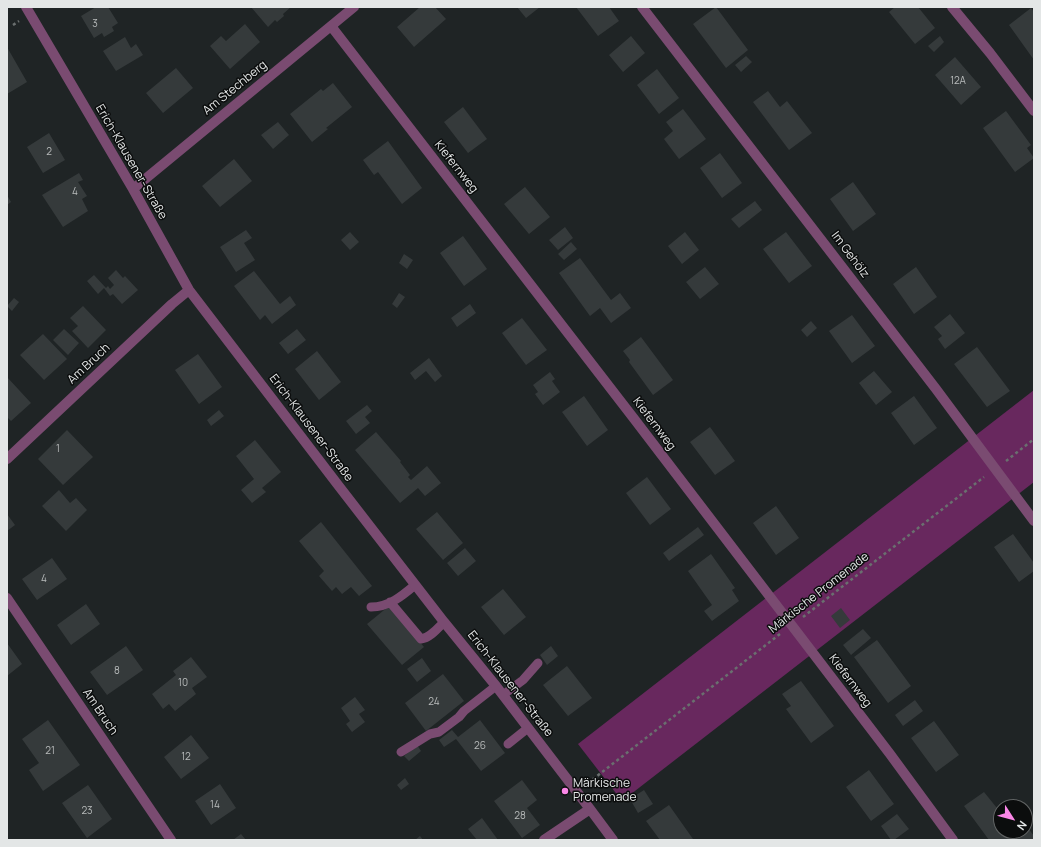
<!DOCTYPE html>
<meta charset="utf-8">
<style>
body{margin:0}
#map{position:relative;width:1041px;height:847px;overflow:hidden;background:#1f2425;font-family:Manrope,sans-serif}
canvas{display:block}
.frame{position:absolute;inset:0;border:8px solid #e3e6e6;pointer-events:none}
.north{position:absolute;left:993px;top:799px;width:40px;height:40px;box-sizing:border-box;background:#0b0d0d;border:1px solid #616464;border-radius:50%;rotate:126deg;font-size:11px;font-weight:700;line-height:16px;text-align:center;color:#e3e6e6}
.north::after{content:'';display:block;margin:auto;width:14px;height:18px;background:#fa87e7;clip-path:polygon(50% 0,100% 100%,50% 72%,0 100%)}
</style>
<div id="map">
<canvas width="1041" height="847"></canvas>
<div class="frame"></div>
<div class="north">N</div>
</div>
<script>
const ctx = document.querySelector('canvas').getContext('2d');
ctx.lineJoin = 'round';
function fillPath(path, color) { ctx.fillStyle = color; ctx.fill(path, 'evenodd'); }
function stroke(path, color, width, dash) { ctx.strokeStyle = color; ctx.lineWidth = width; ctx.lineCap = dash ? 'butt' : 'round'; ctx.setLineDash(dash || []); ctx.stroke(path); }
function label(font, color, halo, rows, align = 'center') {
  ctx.font = font + ' Manrope,sans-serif'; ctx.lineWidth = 3; ctx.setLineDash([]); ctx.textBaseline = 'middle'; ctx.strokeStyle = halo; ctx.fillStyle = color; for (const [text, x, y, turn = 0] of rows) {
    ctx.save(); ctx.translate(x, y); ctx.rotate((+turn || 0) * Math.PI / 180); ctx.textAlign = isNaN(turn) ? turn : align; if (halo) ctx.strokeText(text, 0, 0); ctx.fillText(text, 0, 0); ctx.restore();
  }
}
fillPath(new Path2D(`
 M 1034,390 L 1034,482 L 622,801 L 578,744 Z`), '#68285e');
fillPath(new Path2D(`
 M 96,7 L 108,7 L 118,23 L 112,27 L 114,31 L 104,37 L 102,33 L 94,38 L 81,16 Z
 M 251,7 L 291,7 L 283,14 L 284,16 L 277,22 L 275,20 L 268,27 Z
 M 420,7 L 435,7 L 446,19 L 414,47 L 397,27 Z
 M 517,7 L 540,7 L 526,18 Z
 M 576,7 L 609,7 L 619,21 L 598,36 Z
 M 716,7 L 748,50 L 726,68 L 693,24 Z
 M 895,7 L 918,7 L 935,28 L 915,44 L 889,12 Z
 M 1031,8 L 1034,12 L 1034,60 L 1009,25 Z
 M 245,24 L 260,42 L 230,69 L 210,46 L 221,36 L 226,41 Z
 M 631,36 L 645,53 L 623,72 L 609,55 Z
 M 940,36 L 944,42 L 934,52 L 928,46 Z
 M 125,37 L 131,48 L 136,44 L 143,55 L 116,71 L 103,51 Z
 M 7,47 L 27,82 L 7,94 Z
 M 746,56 L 752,62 L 741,72 L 735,65 Z
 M 955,57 L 981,87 L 961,105 L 935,75 Z
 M 176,68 L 193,88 L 163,113 L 146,93 Z
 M 657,69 L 679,98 L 659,114 L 637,85 Z
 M 333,83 L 352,107 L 326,128 L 328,129 L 312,142 L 290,114 L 321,89 L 323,91 Z
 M 768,91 L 780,107 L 787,101 L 812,133 L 789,150 L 753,102 Z
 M 463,107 L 487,139 L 468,153 L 444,122 Z
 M 683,109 L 706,139 L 679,159 L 664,139 L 673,131 L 666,122 Z
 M 1006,111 L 1031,145 L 1027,148 L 1034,158 L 1015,172 L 983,128 Z
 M 278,122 L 289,135 L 273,149 L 261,135 Z
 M 49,133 L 65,160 L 43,173 L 27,147 Z
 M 388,141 L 422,188 L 402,204 L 378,172 L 374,175 L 363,160 Z
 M 720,153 L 742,183 L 722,198 L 700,168 Z
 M 234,159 L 252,181 L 220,207 L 202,186 Z
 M 79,173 L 83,180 L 78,182 L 87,196 L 82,199 L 88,211 L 63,227 L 42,195 Z
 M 853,182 L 876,214 L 853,231 L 830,199 Z
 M 525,187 L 550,217 L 529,234 L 504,204 Z
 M 7,195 L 11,202 L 7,205 Z
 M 755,201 L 762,210 L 739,228 L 731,219 Z
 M 565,227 L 573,238 L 558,250 L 549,240 Z
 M 246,230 L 252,238 L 244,243 L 255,260 L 236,272 L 220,247 Z
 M 350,232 L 359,242 L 350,250 L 341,240 Z
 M 685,232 L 699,250 L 682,264 L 668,246 Z
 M 786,232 L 812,266 L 789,283 L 763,249 Z
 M 463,236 L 487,269 L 464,286 L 440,253 Z
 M 571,242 L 577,249 L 564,260 L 558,254 Z
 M 404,254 L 413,260 L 407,269 L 399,263 Z
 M 580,258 L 611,300 L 620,293 L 631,308 L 611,323 L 600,308 L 590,316 L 559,273 Z
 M 705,267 L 719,284 L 700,299 L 686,282 Z
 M 916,267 L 937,297 L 914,314 L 893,284 Z
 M 116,270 L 123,278 L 125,276 L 138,290 L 122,304 L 113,294 L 110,296 L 104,288 L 98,294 L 87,281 L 94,275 L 106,288 L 108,286 L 110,289 L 114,285 L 108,278 Z
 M 254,271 L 280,304 L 290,296 L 296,305 L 272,324 L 265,315 L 260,320 L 234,286 Z
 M 399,293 L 405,297 L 397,308 L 392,304 Z
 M 14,298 L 19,302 L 12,311 L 7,306 Z
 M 470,304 L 476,313 L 457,327 L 451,318 Z
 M 83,306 L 106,330 L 88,348 L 72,331 L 78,326 L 70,318 Z
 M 950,314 L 965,333 L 945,349 L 938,339 L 942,336 L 934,327 Z
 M 852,315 L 875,346 L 852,363 L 829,331 Z
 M 522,318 L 547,350 L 526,365 L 502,333 Z
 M 811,321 L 817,328 L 807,337 L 801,330 Z
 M 64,329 L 79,343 L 68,355 L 53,340 Z
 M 297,329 L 306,340 L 288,354 L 279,343 Z
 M 43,334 L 67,359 L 44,380 L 20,355 Z
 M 641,337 L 673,380 L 653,395 L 629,362 L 630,360 L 623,351 Z
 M 977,347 L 1010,391 L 987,407 L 954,364 Z
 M 317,351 L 341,382 L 319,400 L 295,369 Z
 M 198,354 L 222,387 L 199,404 L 175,370 Z
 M 429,358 L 442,376 L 435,382 L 426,371 L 415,380 L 410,373 Z
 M 874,371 L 892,392 L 876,405 L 859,383 Z
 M 550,372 L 555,379 L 552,381 L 560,392 L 543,405 L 535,394 L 538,392 L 533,385 Z
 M 7,377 L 31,403 L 11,421 L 7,417 Z
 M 584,396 L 608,430 L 587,446 L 562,412 Z
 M 914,396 L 937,428 L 914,445 L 891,413 Z
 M 367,405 L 372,411 L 365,417 L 370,423 L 356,434 L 346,421 Z
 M 219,410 L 224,416 L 211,426 L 207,420 Z
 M 710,427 L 735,461 L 715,475 L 690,442 Z
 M 67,430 L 93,457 L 63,485 L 38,459 Z
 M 376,432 L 401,461 L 400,462 L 410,475 L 408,477 L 411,480 L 427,466 L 441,483 L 425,496 L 418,488 L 400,503 L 355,450 Z
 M 255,440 L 281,472 L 262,488 L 266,492 L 252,503 L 241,490 L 254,479 L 236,456 Z
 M 647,477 L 671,509 L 650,525 L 626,493 Z
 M 59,490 L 70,503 L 76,498 L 87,510 L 66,531 L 42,506 Z
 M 776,506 L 799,538 L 776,555 L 753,523 Z
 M 437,512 L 463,543 L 443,560 L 416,529 Z
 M 7,514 L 15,525 L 7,531 Z
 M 321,522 L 372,586 L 359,596 L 351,587 L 342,594 L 336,587 L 332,591 L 319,576 L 324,571 L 299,541 Z
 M 698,527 L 704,535 L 669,561 L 663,553 Z
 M 1013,534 L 1034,563 L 1034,571 L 1019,582 L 994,547 Z
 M 465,548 L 476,561 L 458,576 L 447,563 Z
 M 711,554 L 735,588 L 732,590 L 739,601 L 712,621 L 704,611 L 712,605 L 688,571 Z
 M 52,558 L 67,579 L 37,600 L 22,579 Z
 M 503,589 L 526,617 L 504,635 L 481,607 Z
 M 86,604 L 100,624 L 71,645 L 57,625 Z
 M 389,606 L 424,647 L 402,665 L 367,624 Z
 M 841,608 L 850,620 L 840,628 L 831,616 Z
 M 863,629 L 871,638 L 851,655 L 843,645 Z
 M 877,640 L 911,686 L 888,703 L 854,657 Z
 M 7,643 L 22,664 L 7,676 Z
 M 126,646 L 143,670 L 107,695 L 90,672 Z
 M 551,646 L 558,656 L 547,665 L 540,655 Z
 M 191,657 L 207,677 L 192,688 L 196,694 L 175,711 L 169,704 L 163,709 L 152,694 L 176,675 L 173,671 Z
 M 422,658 L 431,671 L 417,682 L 407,669 Z
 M 567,666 L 592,698 L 568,716 L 543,685 Z
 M 443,674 L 464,701 L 426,731 L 405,703 Z
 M 801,681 L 834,726 L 811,743 L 786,709 L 791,706 L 782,694 Z
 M 355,697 L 365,710 L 359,714 L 365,722 L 352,732 L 346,724 L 350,721 L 341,708 Z
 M 915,700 L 923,711 L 903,726 L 895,715 Z
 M 48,720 L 80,765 L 43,791 L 29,770 L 39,763 L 22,739 Z
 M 480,720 L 505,753 L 481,771 L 456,739 L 444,747 L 439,740 L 452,730 L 458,737 Z
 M 934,721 L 959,755 L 936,772 L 911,738 Z
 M 191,735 L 209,758 L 181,779 L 164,757 Z
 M 417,745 L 421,751 L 409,761 L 404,756 Z
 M 869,770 L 894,804 L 871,821 L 846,787 Z
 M 405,778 L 409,784 L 401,790 L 397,785 Z
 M 522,780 L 537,800 L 527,808 L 540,825 L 522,838 L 494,801 Z
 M 220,784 L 236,808 L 211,825 L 195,801 Z
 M 88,785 L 112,819 L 87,838 L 62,803 Z
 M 644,790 L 653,804 L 638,813 L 630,799 Z
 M 984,792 L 1001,813 L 1001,831 L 1025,831 L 1025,824 L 1034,836 L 1034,840 L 989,840 L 964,806 Z
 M 669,805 L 693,839 L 691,840 L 660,840 L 646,821 Z
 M 897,814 L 909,829 L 894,840 L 891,840 L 881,826 Z
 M 482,818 L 498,840 L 477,840 L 468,829 Z
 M 241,834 L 246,840 L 233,840 Z
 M 420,836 L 423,840 L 415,840 Z`), '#353a3b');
stroke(new Path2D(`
 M 13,25 L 19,21
 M 1006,461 L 1034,439
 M 803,617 L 984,477
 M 588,783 L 780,634`), '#6a6f6f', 2.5, [3, 3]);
stroke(new Path2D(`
 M 390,602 L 421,639 C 430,638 438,628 444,622
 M 371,607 C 389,607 402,596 415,585
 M 503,695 L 523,680 L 538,663
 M 508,744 L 528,728
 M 401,752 L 430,734 L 439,732 L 459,717 L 464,711 L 496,686`), '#7a4b71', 9);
stroke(new Path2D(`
 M 26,7 L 133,189 L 189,290 L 338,485 L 444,622 L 496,686 L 590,809 L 613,840
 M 642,7 L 936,389 L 1034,521
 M 952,7 L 990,53 L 1034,111
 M 331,26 L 635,420 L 890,754 L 953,840
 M 133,189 L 354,7
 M 7,459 L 172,304 L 189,290
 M 7,598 L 171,840
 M 544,840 L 590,809`), '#7a4b71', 10);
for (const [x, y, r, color] of [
 [565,791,4,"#fa87e7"]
]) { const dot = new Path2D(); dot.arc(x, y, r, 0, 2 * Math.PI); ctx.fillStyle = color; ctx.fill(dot); stroke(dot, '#0b0d0d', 1.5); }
label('10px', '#b8bbbb', null, [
 ["3",95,24],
 ["12A",958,81],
 ["2",49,152],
 ["4",75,192],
 ["1",58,449],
 ["4",44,579],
 ["8",117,671],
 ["10",183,683],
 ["24",434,702],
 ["26",480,746],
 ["21",50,751],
 ["12",186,757],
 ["14",215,805],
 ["23",87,811],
 ["28",520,816]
]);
label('12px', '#e3e6e6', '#0b0d0d', [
 ["Am Stechberg",235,88,-39],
 ["Erich-Klausener-Straße",131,162,60],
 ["Kiefernweg",456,167,52],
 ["Im Gehölz",850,255,53],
 ["Am Bruch",89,364,-43],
 ["Kiefernweg",654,424,53],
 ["Erich-Klausener-Straße",311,428,53],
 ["Märkische Promenade",819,593,-38],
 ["Kiefernweg",850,681,53],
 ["Erich-Klausener-Straße",510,684,52],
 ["Am Bruch",100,712,56]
]);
label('12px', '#e3e6e6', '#0b0d0d', [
 ["Märkische",573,784],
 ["Promenade",573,798]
], 'left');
</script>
